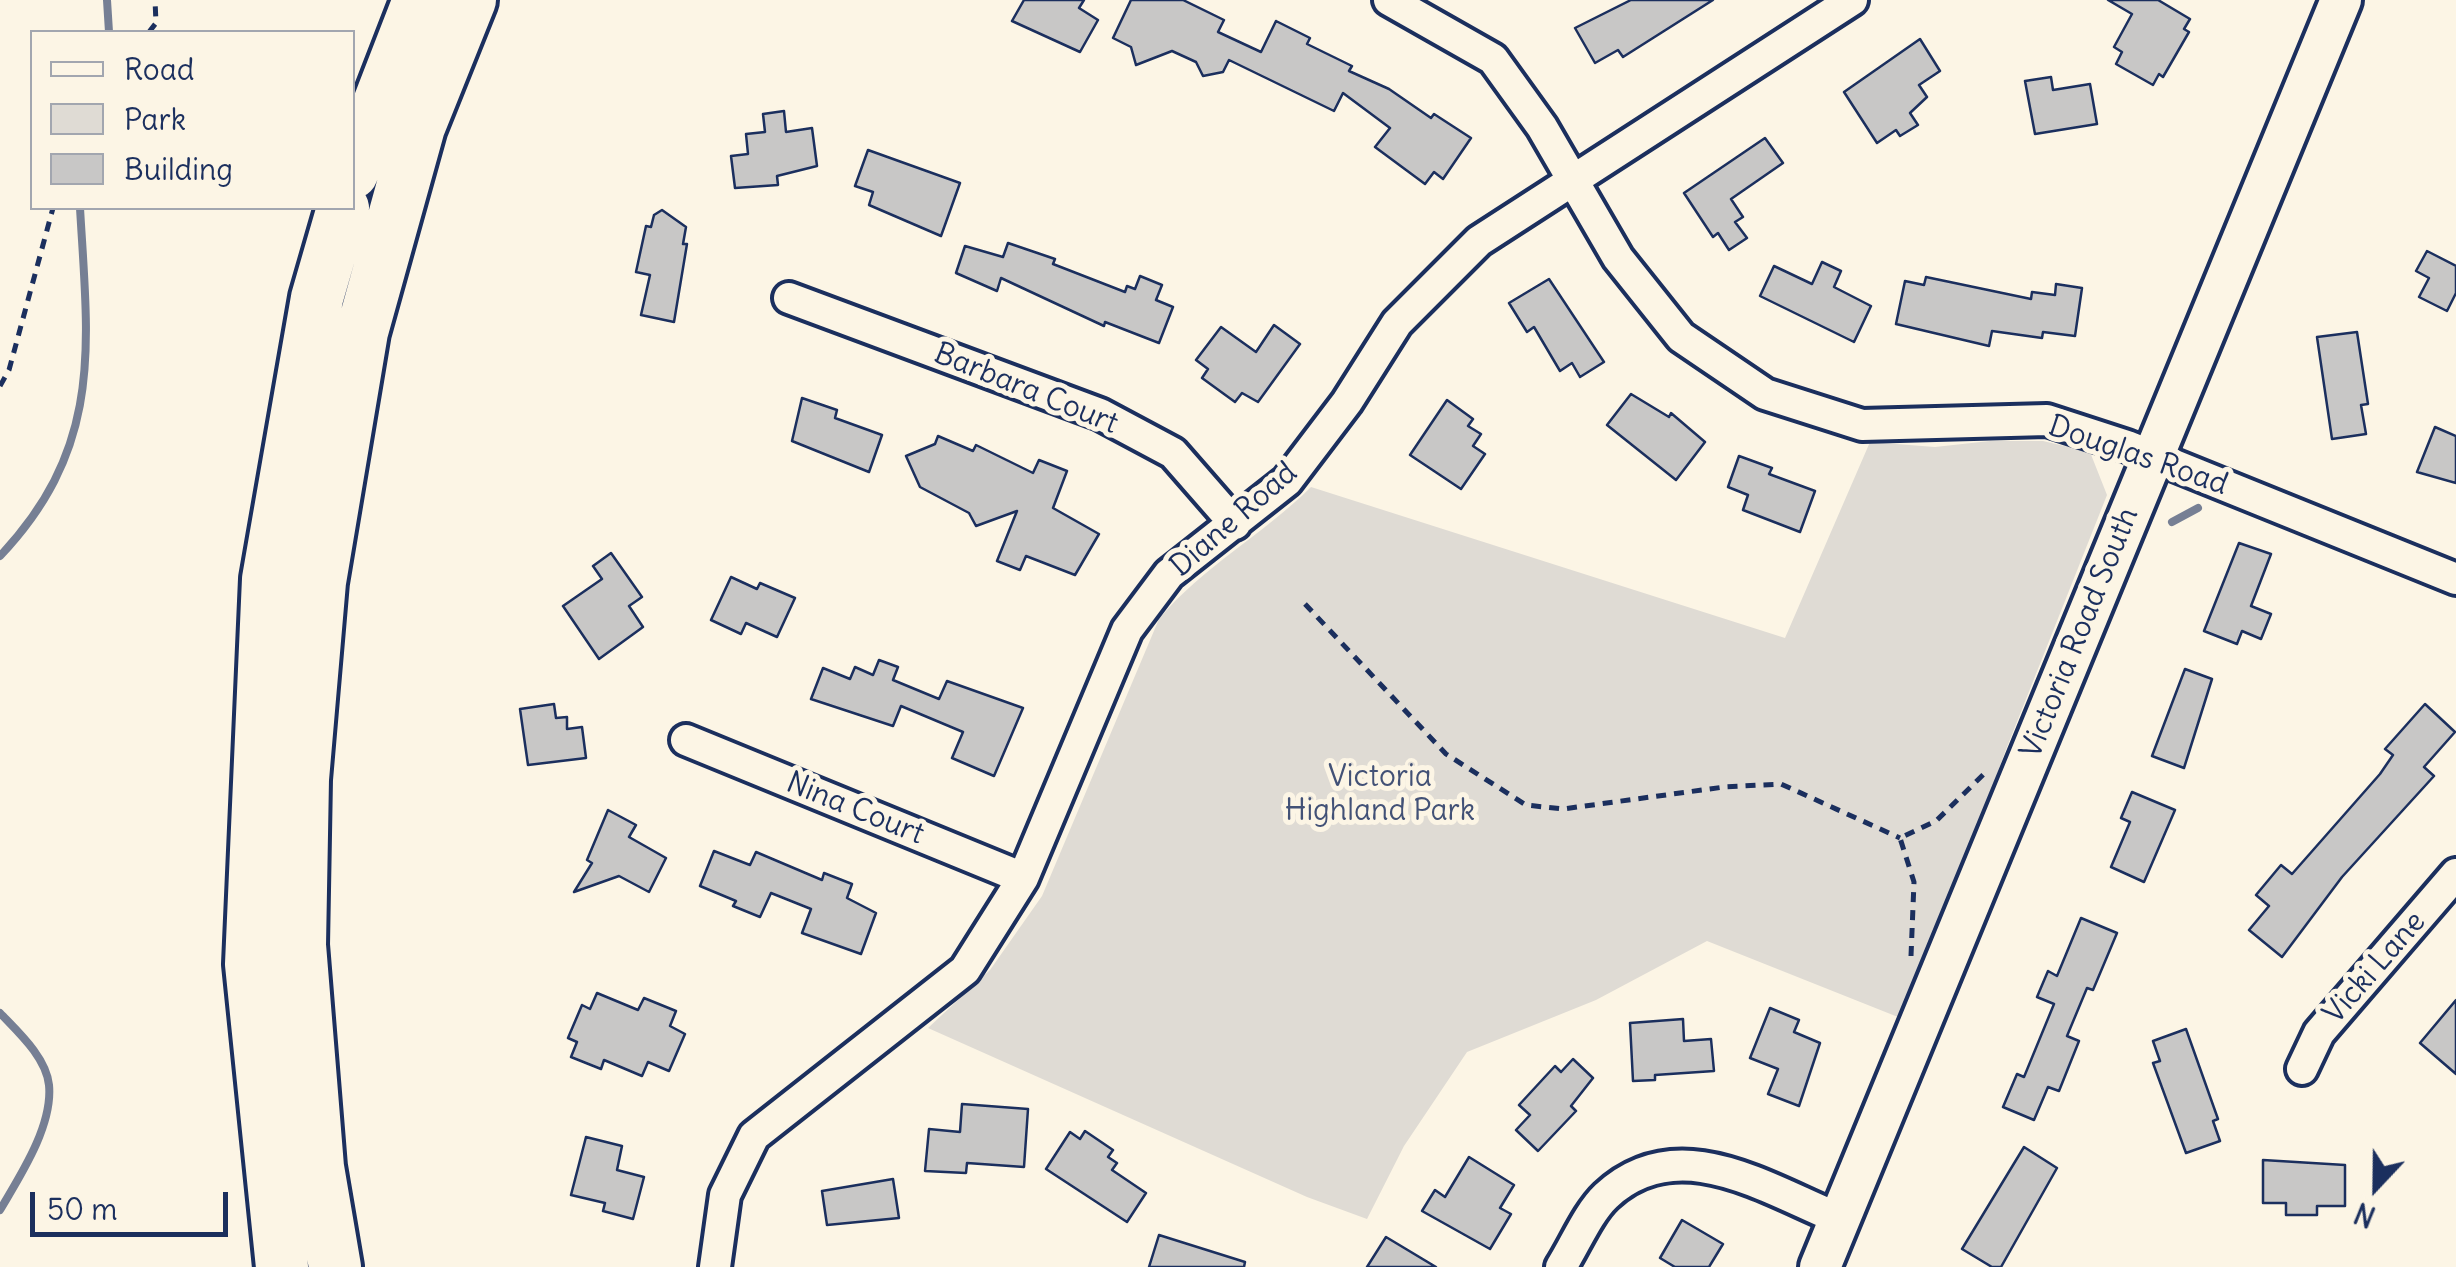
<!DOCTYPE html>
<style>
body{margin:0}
#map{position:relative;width:2456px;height:1267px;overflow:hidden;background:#fcf5e5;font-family:Delius,sans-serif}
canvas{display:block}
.legend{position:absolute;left:30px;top:30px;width:325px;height:180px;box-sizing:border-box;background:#fcf5e5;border:2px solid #a2a6af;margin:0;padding:12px 18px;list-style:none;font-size:30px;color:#1b2f5e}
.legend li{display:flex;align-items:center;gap:20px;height:50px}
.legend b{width:50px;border:2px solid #a2a6af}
.north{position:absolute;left:2326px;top:1137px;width:100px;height:100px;-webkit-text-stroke:8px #fcf5e5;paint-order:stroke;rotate:202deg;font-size:28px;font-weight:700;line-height:40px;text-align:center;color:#1b2f5e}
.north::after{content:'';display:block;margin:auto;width:35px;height:45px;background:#1b2f5e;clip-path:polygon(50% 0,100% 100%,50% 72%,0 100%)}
.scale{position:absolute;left:30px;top:1192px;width:198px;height:45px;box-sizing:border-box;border:5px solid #1b2f5e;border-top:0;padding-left:12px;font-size:30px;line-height:35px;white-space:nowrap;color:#1b2f5e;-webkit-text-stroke:8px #fcf5e5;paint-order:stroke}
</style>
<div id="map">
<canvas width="2456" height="1267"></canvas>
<ul class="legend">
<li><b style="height:12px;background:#fcf5e5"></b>Road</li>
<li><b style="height:28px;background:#dfdbd4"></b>Park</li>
<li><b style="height:28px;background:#c8c7c6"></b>Building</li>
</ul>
<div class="north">N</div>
<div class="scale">50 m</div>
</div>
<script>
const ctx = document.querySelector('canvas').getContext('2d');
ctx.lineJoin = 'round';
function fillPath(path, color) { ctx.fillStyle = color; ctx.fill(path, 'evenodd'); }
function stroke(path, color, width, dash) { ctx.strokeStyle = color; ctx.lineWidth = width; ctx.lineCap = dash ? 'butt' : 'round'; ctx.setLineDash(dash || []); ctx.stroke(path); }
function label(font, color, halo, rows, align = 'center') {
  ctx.font = font + ' Delius,sans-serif'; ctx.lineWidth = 10; ctx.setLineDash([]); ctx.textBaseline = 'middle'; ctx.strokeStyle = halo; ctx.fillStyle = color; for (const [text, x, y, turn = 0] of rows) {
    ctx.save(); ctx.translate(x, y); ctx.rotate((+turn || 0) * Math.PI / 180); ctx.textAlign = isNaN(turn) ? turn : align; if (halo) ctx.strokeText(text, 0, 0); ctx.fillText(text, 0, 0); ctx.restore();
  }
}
fillPath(new Path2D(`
 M 1990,441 L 2043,441 L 2090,452 L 2107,495 L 2005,752 L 1908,1021 L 1707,941 L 1596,1000 L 1467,1052 L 1404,1146 L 1367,1219 L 1307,1197 L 928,1028 L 990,970 L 1042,896 L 1159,619 C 1201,568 1264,534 1311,487 L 1785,638 L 1870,442 L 1935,447 Z`), '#dfdbd4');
stroke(new Path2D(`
 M 107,0 L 109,32
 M 2172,522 L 2198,508
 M 0,556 C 104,446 88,345 80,208
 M 0,1013 C 18,1032 46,1057 49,1085 C 53,1126 20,1176 0,1210`), '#767f94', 8);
const building = new Path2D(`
 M 1024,0 L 1084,0 L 1079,8 L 1098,20 L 1080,52 L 1012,21 Z
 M 1131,0 L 1183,0 L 1224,20 L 1218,32 L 1261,52 L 1276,21 L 1310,38 L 1307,44 L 1352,66 L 1349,71 L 1389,89 L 1431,118 L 1434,114 L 1471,138 L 1443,179 L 1434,172 L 1425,184 L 1375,147 L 1390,128 L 1343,93 L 1334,111 L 1229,60 L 1223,72 L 1203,76 L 1196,62 L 1172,51 L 1136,65 L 1131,47 L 1113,38 Z
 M 1631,0 L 1713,0 L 1623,57 L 1618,50 L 1595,63 L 1575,28 Z
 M 2108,0 L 2158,0 L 2190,19 L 2184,29 L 2189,32 L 2163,77 L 2159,74 L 2153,85 L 2116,64 L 2122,52 L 2114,47 L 2132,14 Z
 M 1920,39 L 1940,71 L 1919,85 L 1927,97 L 1910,113 L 1918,125 L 1900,136 L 1896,130 L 1877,143 L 1844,92 Z
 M 2051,77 L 2053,90 L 2090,84 L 2097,124 L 2035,134 L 2025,81 Z
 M 784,111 L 786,132 L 812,128 L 817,166 L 777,176 L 778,185 L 735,188 L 731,156 L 748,154 L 746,134 L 765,132 L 763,114 Z
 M 1765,138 L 1783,163 L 1731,199 L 1743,217 L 1735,222 L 1747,238 L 1729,250 L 1718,233 L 1713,237 L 1684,193 Z
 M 868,150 L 960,183 L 941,236 L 869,205 L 873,192 L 855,186 Z
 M 662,210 L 686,227 L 683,244 L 687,244 L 674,322 L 641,315 L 650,275 L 636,272 L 646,226 L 651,227 L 654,215 Z
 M 1008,243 L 1055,259 L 1053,264 L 1125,292 L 1127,286 L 1135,289 L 1140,276 L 1162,285 L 1156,300 L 1173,307 L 1159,343 L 1105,322 L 1104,326 L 1001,278 L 997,291 L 956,273 L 965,246 L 1003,257 Z
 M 2427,251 L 2456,266 L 2456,293 L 2447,311 L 2419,297 L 2429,278 L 2416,271 Z
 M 1822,262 L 1841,271 L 1834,287 L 1871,306 L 1854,342 L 1760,296 L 1774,266 L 1812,284 Z
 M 1926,277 L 2031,299 L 2032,292 L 2055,295 L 2056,284 L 2082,288 L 2075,336 L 2043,332 L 2042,338 L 1992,331 L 1989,346 L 1896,324 L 1905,281 L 1924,285 Z
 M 1549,279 L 1604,362 L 1580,377 L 1572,363 L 1560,371 L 1534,327 L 1527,332 L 1509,303 Z
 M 1274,325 L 1300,344 L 1258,402 L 1242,393 L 1235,402 L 1202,378 L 1208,369 L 1196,360 L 1221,327 L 1256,352 Z
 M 2357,332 L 2368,404 L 2361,405 L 2366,434 L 2332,439 L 2317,337 Z
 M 1631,394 L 1669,417 L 1671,413 L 1705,442 L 1676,480 L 1607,425 Z
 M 802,398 L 837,410 L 835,418 L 882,435 L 869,472 L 792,441 Z
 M 1447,400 L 1473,419 L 1468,426 L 1481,434 L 1473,446 L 1485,454 L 1461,489 L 1410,455 Z
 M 2435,427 L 2456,436 L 2456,483 L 2417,472 Z
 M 938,436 L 973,451 L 976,445 L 1033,473 L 1039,460 L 1067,471 L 1053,508 L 1099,534 L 1075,575 L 1026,556 L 1020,570 L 997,561 L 1017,511 L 976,526 L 969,513 L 920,487 L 906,456 L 935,444 Z
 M 1739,456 L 1772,468 L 1769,474 L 1815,491 L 1800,532 L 1743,510 L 1748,495 L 1728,487 Z
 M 2239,543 L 2271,554 L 2251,606 L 2271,614 L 2261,639 L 2242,631 L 2237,644 L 2204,631 Z
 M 611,553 L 642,597 L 629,606 L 643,627 L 599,659 L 563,606 L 602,579 L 593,566 Z
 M 731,577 L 757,589 L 760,583 L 795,598 L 777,637 L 746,623 L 741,634 L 711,620 Z
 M 879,660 L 898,667 L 893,680 L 939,699 L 947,681 L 1023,708 L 994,776 L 952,758 L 963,732 L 901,706 L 893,726 L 811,699 L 823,668 L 850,679 L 855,667 L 873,675 Z
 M 2185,669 L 2212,679 L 2184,768 L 2152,756 Z
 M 554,704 L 556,718 L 567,717 L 567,729 L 582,727 L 586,758 L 528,765 L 520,709 Z
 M 2425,704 L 2455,732 L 2424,767 L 2434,776 L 2342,877 L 2282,957 L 2249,930 L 2269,906 L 2256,895 L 2281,865 L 2292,874 L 2380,774 L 2393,755 L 2385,749 Z
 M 2132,792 L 2175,810 L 2144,882 L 2111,867 L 2130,822 L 2121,818 Z
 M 608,810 L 636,825 L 629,837 L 666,858 L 649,892 L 619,876 L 574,892 L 592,863 L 587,860 Z
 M 714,851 L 750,865 L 756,852 L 822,880 L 824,873 L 852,884 L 847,898 L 876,913 L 861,954 L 802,933 L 811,909 L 771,893 L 760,917 L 733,906 L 736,901 L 700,886 Z
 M 2081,918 L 2117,933 L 2093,990 L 2087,988 L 2067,1036 L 2079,1041 L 2059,1091 L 2048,1087 L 2034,1120 L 2003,1107 L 2017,1074 L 2024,1077 L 2054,1004 L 2037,997 L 2048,971 L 2057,976 Z
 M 597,993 L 638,1010 L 644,998 L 676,1011 L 670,1026 L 685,1034 L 669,1071 L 648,1062 L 642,1076 L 604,1060 L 601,1069 L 571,1057 L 577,1042 L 568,1038 L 582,1005 L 590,1009 Z
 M 2456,1000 L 2456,1074 L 2420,1043 Z
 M 1770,1008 L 1799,1020 L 1794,1032 L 1820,1043 L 1799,1106 L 1768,1094 L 1778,1069 L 1750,1058 Z
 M 1683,1019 L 1684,1041 L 1711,1039 L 1714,1071 L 1655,1075 L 1655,1080 L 1633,1081 L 1630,1023 Z
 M 2186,1029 L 2218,1119 L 2213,1121 L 2220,1141 L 2186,1153 L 2153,1063 L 2160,1061 L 2153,1041 Z
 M 1573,1059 L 1593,1078 L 1571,1106 L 1576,1111 L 1538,1151 L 1516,1130 L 1530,1115 L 1519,1105 L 1555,1066 L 1561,1072 Z
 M 962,1104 L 1028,1109 L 1024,1167 L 967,1163 L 966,1173 L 925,1171 L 929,1129 L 960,1132 Z
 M 1085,1131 L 1113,1150 L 1108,1157 L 1117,1163 L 1112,1170 L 1146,1193 L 1127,1222 L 1046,1169 L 1070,1132 L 1080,1139 Z
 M 586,1137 L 622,1146 L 617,1170 L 644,1177 L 633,1219 L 603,1211 L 605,1203 L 571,1195 Z
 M 2024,1147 L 2057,1168 L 2001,1267 L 1992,1267 L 1962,1249 Z
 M 1469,1157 L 1514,1185 L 1500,1208 L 1511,1214 L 1490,1249 L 1422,1211 L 1435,1190 L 1445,1197 Z
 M 2263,1160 L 2345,1165 L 2345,1206 L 2317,1206 L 2317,1215 L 2286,1215 L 2286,1203 L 2263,1203 Z
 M 893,1179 L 899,1218 L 827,1225 L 822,1191 Z
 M 1682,1220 L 1723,1244 L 1709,1267 L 1675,1267 L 1660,1258 Z
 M 1159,1235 L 1245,1262 L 1244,1267 L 1149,1267 Z
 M 1386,1237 L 1436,1267 L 1367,1267 Z`);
fillPath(building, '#c8c7c6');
stroke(building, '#1b2f5e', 2.5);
const street = new Path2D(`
 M 1389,0 L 1493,59 L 1542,127 L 1618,258 L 1681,337 L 1765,394 L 1862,425 L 2047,420 L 2127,446 L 2456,579
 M 789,298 L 1100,414 L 1173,453 L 1235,524
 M 686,740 L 1023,878
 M 2302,1069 L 2319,1033 L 2456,874
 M 715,1267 L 725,1195 L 754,1136 L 965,970 L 1023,878 L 1127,630 L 1169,574 L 1287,481 L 1347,402 L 1397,323 L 1479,241 L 1852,0
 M 1561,1267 C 1575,1245 1588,1213 1606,1196 C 1678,1129 1766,1189 1840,1219`);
const secondary = new Path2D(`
 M 1820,1267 L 2341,0`);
const highway = new Path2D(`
 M 352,173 L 419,0
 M 282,1267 L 251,964 L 268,579 L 317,298 L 343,208
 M 335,1267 L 318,1167 L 300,945 L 303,779 L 320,582 L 362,332 L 419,127 L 470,0`);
stroke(street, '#1b2f5e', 38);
stroke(secondary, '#1b2f5e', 48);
stroke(highway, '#1b2f5e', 60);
stroke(new Path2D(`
 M 149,32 L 156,23 L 155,0
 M 0,386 L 9,370 L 53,208
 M 1305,604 L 1446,754 L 1526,805 L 1563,809 L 1724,787 L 1781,784 L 1900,838
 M 1911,956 L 1914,882 L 1900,838 L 1936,821 L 1986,772`), '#1b2f5e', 5, [10, 8]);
stroke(street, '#fcf5e5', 30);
stroke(secondary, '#fcf5e5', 40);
stroke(highway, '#fcf5e5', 52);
label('30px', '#1b2f5e', '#fcf5e5', [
 ["Barbara Court",1026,389,22],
 ["Douglas Road",2138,456,19],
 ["Diane Road",1234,520,-41],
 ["Victoria Road South",2080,633,-68],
 ["Nina Court",855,809,22],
 ["Vicki Lane",2375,968,-49]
]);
label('30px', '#425176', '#fcf5e5', [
 ["Victoria",1380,777],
 ["Highland Park",1380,811]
]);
</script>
